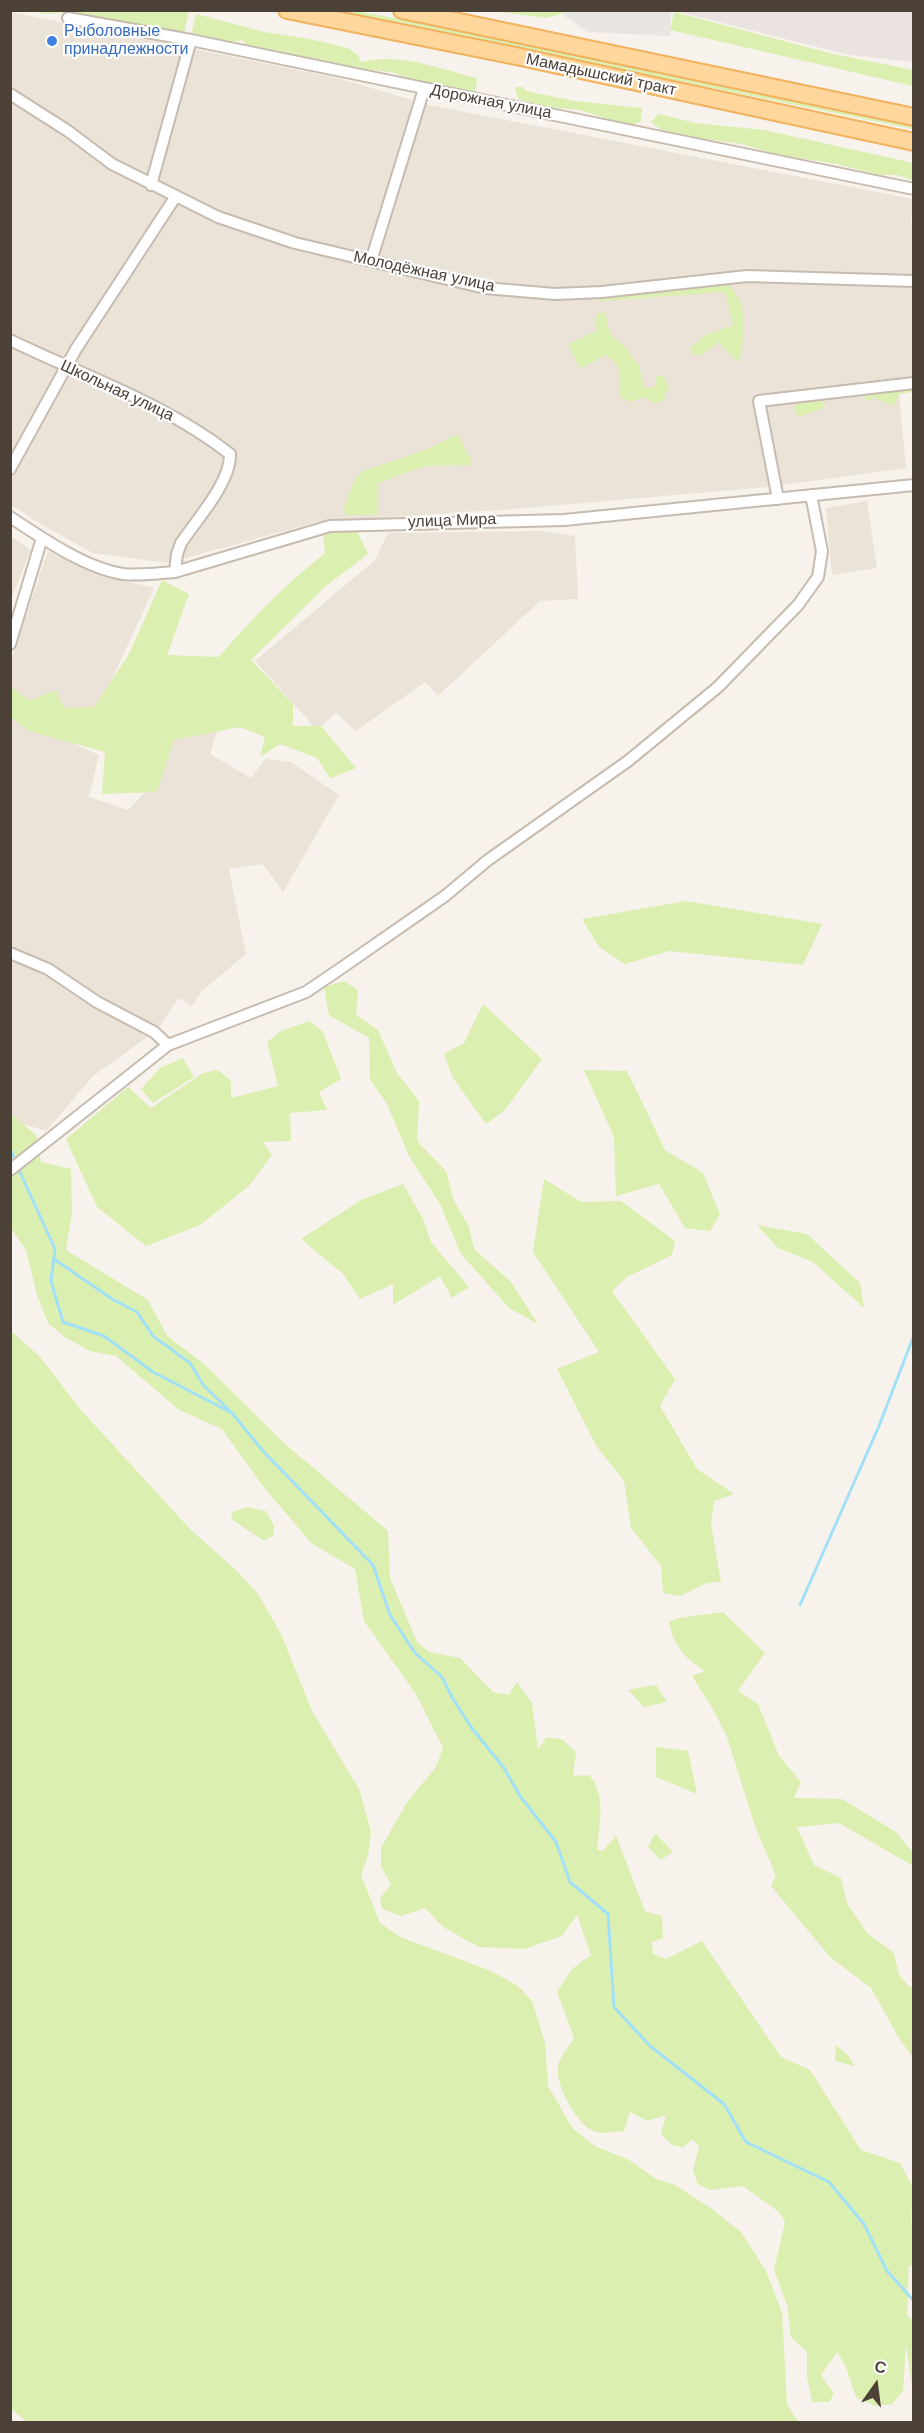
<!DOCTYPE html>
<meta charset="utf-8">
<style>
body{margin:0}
#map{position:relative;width:924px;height:2433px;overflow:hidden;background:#f7f2eb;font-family:Arial,sans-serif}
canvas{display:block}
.frame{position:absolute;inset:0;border:12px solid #4c4137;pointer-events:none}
.north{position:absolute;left:846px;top:2355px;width:60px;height:60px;-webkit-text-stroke:4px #fff;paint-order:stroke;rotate:14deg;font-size:16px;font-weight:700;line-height:24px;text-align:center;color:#4c4137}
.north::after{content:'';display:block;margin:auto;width:21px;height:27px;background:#4c4137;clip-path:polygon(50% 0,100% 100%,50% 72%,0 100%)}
</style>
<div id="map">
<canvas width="924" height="2433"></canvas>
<div class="frame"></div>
<div class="north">С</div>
</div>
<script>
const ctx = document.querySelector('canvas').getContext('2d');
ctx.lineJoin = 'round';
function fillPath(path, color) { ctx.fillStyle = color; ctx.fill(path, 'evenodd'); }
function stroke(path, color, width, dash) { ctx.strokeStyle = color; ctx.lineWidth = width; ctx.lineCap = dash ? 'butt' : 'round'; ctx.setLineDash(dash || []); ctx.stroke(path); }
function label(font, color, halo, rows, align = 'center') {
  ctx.font = font + ' Arial,sans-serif'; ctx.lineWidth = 4.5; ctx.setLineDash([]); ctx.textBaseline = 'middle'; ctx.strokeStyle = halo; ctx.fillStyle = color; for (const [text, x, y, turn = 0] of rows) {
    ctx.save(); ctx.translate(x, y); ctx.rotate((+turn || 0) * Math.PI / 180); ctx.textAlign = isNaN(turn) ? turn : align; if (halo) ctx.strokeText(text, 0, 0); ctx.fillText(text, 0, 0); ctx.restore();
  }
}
fillPath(new Path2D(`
 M 10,12 L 337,78 L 429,105 L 913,199 L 911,225 L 914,225 L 913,380 L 898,383 L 906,468 L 768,487 L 513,509 L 317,522 L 168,563 L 93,553 L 44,526 L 11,505 Z
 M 867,501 L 877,568 L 832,575 L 826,508 Z
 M 542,531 L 575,536 L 578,599 L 540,601 L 438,696 L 425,682 L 356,731 L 336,713 L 317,730 L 255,661 L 375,560 L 388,533 Z
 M 11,536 L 31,550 L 11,599 Z
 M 48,551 L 91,572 L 154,588 L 96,714 L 27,705 L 11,694 L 11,660 Z
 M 175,715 L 219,724 L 210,754 L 251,778 L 265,759 L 291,762 L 339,795 L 283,892 L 263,864 L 229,869 L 246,954 L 201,992 L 192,1006 L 178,998 L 158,1029 L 92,1077 L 46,1131 L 11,1120 L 11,716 L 99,755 L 89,797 L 128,810 L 149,788 Z`), '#ebe3d8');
fillPath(new Path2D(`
 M 675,11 L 913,11 L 913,62 L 849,55 Z`), '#eae3df');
fillPath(new Path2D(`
 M 181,10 L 189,12 L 183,36 L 67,12 L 48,14 L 31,11 Z
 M 336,11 L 356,11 L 415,22 L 913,125 L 913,129 Z
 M 493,11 L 563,10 L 563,11 L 562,14 L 546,18 Z
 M 674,12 L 833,54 L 913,70 L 913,86 L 670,30 Z
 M 196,14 L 264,32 L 310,39 L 348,48 L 358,55 L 361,62 C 399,52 440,69 477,78 L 476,90 L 467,94 L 425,84 L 391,72 L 331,66 L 250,48 L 242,40 C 224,44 208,42 192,32 Z
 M 515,87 L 523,87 L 526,91 L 574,101 L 642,108 L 641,121 L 630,126 L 580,110 L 544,107 L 518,99 Z
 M 659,114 L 695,123 L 764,130 L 913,163 L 913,180 L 897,175 L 879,175 L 837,164 L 779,155 L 742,144 L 683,136 L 660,129 L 651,122 Z
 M 724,281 C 751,303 744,330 740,360 L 736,361 L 719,342 L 702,355 L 692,354 L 690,348 L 705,335 L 733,325 L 725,292 L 601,301 L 591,297 Z
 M 605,312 L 610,334 L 627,349 L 639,366 L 644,388 L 656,387 L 656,377 L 662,375 L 669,387 L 662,402 L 653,403 L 645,397 L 630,402 L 621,398 C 614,377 629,371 605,355 L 580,369 L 568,344 L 597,331 L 595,315 Z
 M 913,384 L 913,392 L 899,394 L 894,406 L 875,398 L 865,401 L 864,392 Z
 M 824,397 L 823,408 L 798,417 L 794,406 L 808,399 Z
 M 453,436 L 459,436 L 473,465 L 426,466 L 378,483 L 378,515 L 347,515 L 343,511 L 355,478 L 364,471 L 430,448 Z
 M 322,529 L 357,531 L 368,554 L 327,585 L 251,660 L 293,704 L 293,726 L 321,726 L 356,768 L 330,778 L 317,758 L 280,744 L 260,757 L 265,737 L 240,727 L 174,740 L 157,792 L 102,794 L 105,752 L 29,731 L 11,717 L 10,686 L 30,701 L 56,690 L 64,708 L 94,707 L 129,654 L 162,580 L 189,594 L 167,655 L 219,657 C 253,617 284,586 325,553 Z
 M 686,901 L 822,924 L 803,965 L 669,951 L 625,964 L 599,947 L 582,919 Z
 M 344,981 L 358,990 L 356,1015 L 378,1030 L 397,1073 L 419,1101 L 417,1141 L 446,1171 L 454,1201 L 469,1227 L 474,1249 L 511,1282 L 538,1324 L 509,1308 L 461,1254 L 440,1204 L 409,1156 L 387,1104 L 370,1079 L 369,1038 L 329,1015 L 324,987 Z
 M 483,1004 L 542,1059 L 505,1110 L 486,1124 L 453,1078 L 444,1054 L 464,1043 Z
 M 310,1021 L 323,1032 L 341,1079 L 319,1092 L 327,1110 L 290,1113 L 291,1141 L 263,1142 L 272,1155 L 249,1186 L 200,1225 L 146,1246 L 97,1207 L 66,1139 L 128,1087 L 151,1108 L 203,1073 L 218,1070 L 231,1081 L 231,1098 L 278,1086 L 267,1042 L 281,1031 Z
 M 183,1058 L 194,1077 L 153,1103 L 141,1089 L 160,1068 Z
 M 584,1070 L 627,1071 L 665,1150 L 703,1173 L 720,1214 L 710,1231 L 685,1228 L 659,1184 L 616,1196 L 614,1137 Z
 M 10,1113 L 36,1135 L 41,1162 L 71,1169 L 72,1212 L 66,1250 L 148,1300 L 167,1336 L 203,1363 L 285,1444 L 388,1531 L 390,1578 L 417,1642 L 429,1652 L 460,1658 L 493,1692 L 509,1695 L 517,1682 L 532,1703 L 538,1749 L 547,1737 L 563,1740 L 576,1752 L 573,1776 L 589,1775 C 607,1795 599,1825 597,1850 L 603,1851 L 616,1836 L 645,1911 L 662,1916 L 663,1938 L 652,1942 L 653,1954 L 666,1959 L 702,1941 L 781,2057 L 810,2070 L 861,2150 L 900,2163 L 913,2188 L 911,2222 L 914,2223 L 914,2266 L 909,2265 L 907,2315 L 913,2321 L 913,2392 L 906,2345 L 903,2391 L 892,2404 L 875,2406 L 856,2397 L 845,2365 L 837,2352 L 821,2375 L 834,2394 L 829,2402 L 812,2402 L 807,2377 L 807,2352 L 791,2337 L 787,2305 L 774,2270 L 785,2222 L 779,2212 L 743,2186 L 710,2190 L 698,2184 L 693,2170 L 699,2147 L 693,2139 L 683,2147 L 672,2145 L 661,2134 L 666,2115 L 647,2121 L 630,2112 L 624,2131 C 613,2132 602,2135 591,2130 C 575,2121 552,2080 559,2062 C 563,2053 570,2045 574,2038 L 557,1992 L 572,1969 L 591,1955 L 577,1915 L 562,1936 L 524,1949 L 479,1947 L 443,1927 L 425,1908 L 401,1916 L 382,1909 L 380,1898 L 391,1885 L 381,1866 L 381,1848 L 407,1802 L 436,1767 L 443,1748 L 416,1694 L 364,1621 L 355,1569 L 311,1543 L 262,1485 L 222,1429 L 179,1410 L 116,1356 L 90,1351 L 66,1338 L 48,1323 L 37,1295 L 26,1250 L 11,1228 Z
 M 544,1179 L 581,1202 L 621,1201 L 675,1241 L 672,1255 L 627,1277 L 612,1291 L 675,1379 L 660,1406 L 697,1469 L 734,1494 L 714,1501 L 711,1524 L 721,1582 L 707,1583 L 680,1596 L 663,1593 L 661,1566 L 631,1528 L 624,1481 L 597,1447 L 557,1369 L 599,1352 L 533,1252 Z
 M 403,1184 L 423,1219 L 431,1242 L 469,1287 L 452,1298 L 440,1276 L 393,1305 L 393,1284 L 360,1299 L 343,1274 L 301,1239 L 361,1200 Z
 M 757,1225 L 807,1234 L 860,1283 L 864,1308 L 813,1262 L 778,1248 Z
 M 11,1331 L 40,1357 L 80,1409 L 190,1529 L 237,1571 L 258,1594 L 281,1634 L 312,1711 L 359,1789 L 371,1832 L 368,1856 L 361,1875 L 380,1923 L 400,1937 L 491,1971 L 518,1986 L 532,2001 L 545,2043 L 548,2086 L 573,2129 L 595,2146 L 629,2160 L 656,2179 L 675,2185 L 712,2209 L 741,2232 L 766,2271 L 782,2313 L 787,2404 L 798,2422 L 27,2422 L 11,2409 Z
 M 247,1507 L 266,1511 L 274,1526 L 274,1535 L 264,1541 L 231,1519 L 233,1512 Z
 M 723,1612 L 765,1653 L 738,1691 L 758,1704 L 779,1756 L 801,1782 L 794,1798 L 842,1799 L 896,1832 L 913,1853 L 913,1866 L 839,1823 L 797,1827 L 814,1865 L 841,1878 L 847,1903 L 867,1933 L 894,1953 L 899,1975 L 910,1987 L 913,1987 L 913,2057 L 900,2040 L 871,1988 L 830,1957 L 771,1886 L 776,1876 L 755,1826 L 727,1737 L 713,1709 L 692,1676 L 705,1671 C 685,1658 674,1647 669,1622 L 679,1618 Z
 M 656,1685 L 667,1702 L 644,1707 L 628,1690 Z
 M 656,1747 L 688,1751 L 697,1794 L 656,1777 Z
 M 655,1833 L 673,1852 L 661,1860 L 648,1847 Z
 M 836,2045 L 849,2056 L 854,2066 L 835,2061 Z`), '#dbefb0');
fillPath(new Path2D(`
 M 564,11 L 671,12 L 670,36 L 588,32 L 563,15 Z`), '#e8e5e2');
stroke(new Path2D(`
 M 10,1149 L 16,1162
 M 18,1168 L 55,1249 L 51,1281 L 63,1322 L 104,1336 L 153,1372 L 232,1413 L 263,1451 L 373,1565 L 390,1615 L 415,1653 L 442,1677 L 453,1699 L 471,1727 L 504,1768 L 520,1796 L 556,1842 L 570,1882 L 608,1914 L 614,2007 L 650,2046 L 724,2104 L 746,2142 L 829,2182 L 864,2224 L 887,2271 L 914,2301
 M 54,1259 L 112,1299 L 137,1312 L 153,1336 L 190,1363 L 204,1386 L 229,1410
 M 800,1605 L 879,1426 L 914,1335`), '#a2e0f8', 3);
const minor = new Path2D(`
 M 68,18 L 191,40 L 914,189
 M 10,94 L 68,131 L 112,164 L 218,217 L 295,243 L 485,288 L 555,294 L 602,292 L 747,276 L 914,281
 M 151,185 L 191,40
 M 371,261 L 424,89
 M 10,340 C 84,376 165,403 230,454 C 231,482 197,519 181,543 L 177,554 L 175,572
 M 10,469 L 76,349 L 176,196
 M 778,499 L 759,401 L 914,383
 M 10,517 C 42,538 85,568 123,574 C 140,576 159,573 175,572 L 330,526 L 564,520 L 914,485
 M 10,644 L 42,538
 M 10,953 L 48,969 L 97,1002 L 154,1032 L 168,1045
 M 10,1170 L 168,1045 L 306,992 L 340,969 L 445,896 L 488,860 L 628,761 L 718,687 L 798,605 L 818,577 L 822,551 L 811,495`);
const primary = new Path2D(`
 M 287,10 L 516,56 L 914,142
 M 402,10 L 914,117`);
stroke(minor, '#c7bbaf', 14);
stroke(primary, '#f1b25f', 20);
stroke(minor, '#fff', 10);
stroke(primary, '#ffd69c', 16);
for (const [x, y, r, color] of [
 [52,41,6,"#3f7fe0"]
]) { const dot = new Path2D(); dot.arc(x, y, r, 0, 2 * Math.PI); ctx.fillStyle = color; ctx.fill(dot); stroke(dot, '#fff', 2); }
label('16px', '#366cbe', '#fff', [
 ["Рыболовные",64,32],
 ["принадлежности",64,50]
], 'left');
label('16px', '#4c4137', '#fff', [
 ["Мамадышский тракт",601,75,12],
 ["Дорожная улица",491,102,11],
 ["Молодёжная улица",424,272,12],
 ["Школьная улица",117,391,25],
 ["улица Мира",452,521,-2]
]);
</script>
